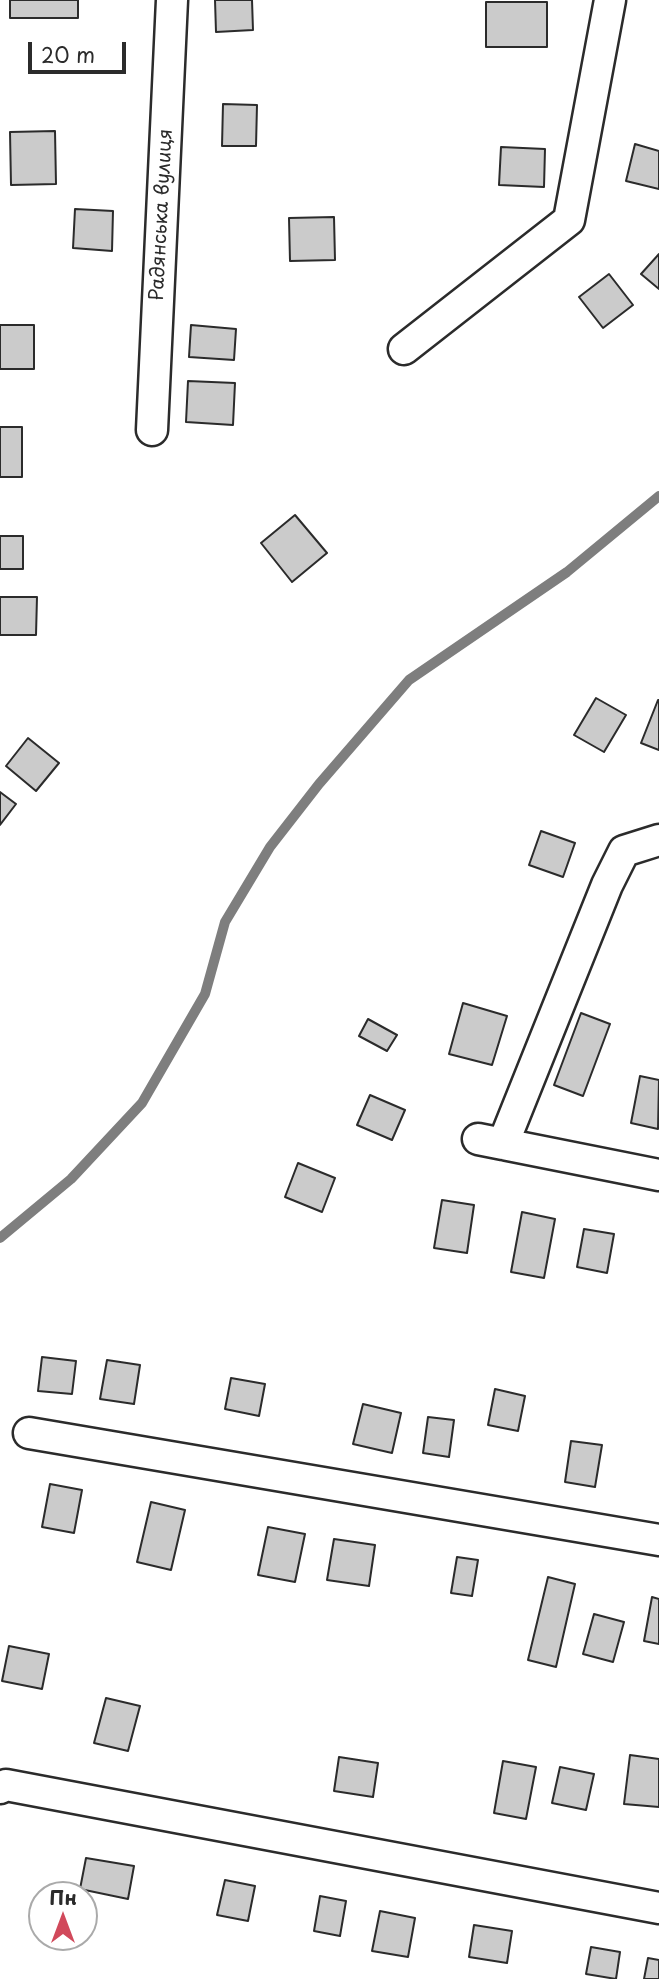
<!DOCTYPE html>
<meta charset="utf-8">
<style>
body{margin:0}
#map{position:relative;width:659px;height:1979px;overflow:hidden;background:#fff;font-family:"Playpen Sans",sans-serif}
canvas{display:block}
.north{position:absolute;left:28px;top:1881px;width:70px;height:70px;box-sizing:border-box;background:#fff;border:2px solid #aaa;border-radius:50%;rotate:0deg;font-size:19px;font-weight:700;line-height:28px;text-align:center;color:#2b2b2b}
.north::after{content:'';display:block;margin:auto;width:24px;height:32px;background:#d1495b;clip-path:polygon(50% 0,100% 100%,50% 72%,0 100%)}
.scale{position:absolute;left:28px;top:42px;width:98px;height:32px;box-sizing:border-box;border:4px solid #2b2b2b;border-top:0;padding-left:9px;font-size:21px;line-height:24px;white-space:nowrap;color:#2b2b2b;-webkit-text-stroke:5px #fff;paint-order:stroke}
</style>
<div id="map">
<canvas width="659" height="1979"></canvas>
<div class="north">Пн</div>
<div class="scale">20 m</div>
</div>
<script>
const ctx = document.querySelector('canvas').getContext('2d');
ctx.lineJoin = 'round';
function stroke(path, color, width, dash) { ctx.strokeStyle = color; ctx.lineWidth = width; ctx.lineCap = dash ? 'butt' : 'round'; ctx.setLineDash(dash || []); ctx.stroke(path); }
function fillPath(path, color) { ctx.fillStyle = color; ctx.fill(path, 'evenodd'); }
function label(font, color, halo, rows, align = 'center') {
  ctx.font = font + ' "Playpen Sans",sans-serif'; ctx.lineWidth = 5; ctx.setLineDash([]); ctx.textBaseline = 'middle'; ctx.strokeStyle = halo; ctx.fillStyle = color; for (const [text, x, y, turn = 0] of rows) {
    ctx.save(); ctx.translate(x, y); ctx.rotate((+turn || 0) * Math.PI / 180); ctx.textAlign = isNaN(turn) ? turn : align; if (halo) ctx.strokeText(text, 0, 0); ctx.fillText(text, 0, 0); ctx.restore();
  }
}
stroke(new Path2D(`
 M 0,1238 L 71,1179 L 142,1103 L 205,994 L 225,922 L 270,847 L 319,784 L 409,680 L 567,572 L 659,496`), '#7e7e7e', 10);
const building = new Path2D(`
 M 10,0 L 78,0 L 78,18 L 10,18 Z
 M 215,0 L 252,0 L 253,30 L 216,32 Z
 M 486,2 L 547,2 L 547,47 L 486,47 Z
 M 223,104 L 257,105 L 256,146 L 222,146 Z
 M 55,131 L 56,184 L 11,185 L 10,132 Z
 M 635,144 L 659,151 L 659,189 L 626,181 Z
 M 501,147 L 545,149 L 544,187 L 499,185 Z
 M 75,209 L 113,211 L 112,251 L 73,248 Z
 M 334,217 L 335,260 L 290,261 L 289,218 Z
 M 659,254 L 659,289 L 641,274 Z
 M 609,274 L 633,305 L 603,328 L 579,297 Z
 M 0,325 L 34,325 L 34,369 L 0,369 Z
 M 191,325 L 236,329 L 234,360 L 189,357 Z
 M 188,381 L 235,383 L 233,425 L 186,422 Z
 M 0,427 L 22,427 L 22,477 L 0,477 Z
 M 295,515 L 327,553 L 292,582 L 261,543 Z
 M 0,536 L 23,536 L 23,569 L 0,569 Z
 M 0,597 L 37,597 L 36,635 L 0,635 Z
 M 596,698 L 626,715 L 604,752 L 574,735 Z
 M 658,700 L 659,700 L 659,750 L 641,743 Z
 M 28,738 L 59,763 L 36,791 L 6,766 Z
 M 0,792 L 16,804 L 0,825 Z
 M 541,831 L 575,843 L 563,877 L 529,865 Z
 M 463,1003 L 507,1016 L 492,1065 L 449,1054 Z
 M 581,1013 L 610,1024 L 583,1096 L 554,1085 Z
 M 368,1019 L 397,1035 L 387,1051 L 359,1036 Z
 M 640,1076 L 659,1080 L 658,1129 L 631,1123 Z
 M 370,1095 L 405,1110 L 392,1140 L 357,1125 Z
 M 298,1163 L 335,1178 L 322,1212 L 285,1197 Z
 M 442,1200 L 474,1205 L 467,1253 L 434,1248 Z
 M 522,1212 L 555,1219 L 544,1278 L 511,1272 Z
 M 584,1229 L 614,1234 L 607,1273 L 577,1267 Z
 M 42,1357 L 76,1361 L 72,1394 L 38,1391 Z
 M 107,1360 L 140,1365 L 134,1404 L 100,1399 Z
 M 231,1378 L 265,1384 L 259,1416 L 225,1409 Z
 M 495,1389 L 525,1396 L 518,1431 L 488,1425 Z
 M 363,1404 L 401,1413 L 392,1453 L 353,1444 Z
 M 428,1417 L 454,1420 L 449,1457 L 423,1453 Z
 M 571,1441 L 602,1445 L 595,1487 L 565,1482 Z
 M 50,1484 L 82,1490 L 74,1533 L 42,1527 Z
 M 151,1502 L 185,1510 L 171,1570 L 137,1562 Z
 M 268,1527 L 305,1534 L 295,1582 L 258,1575 Z
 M 334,1539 L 375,1545 L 369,1586 L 327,1580 Z
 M 457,1557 L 478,1560 L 472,1596 L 451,1593 Z
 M 548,1577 L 575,1584 L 556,1667 L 528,1660 Z
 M 652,1597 L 659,1599 L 659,1644 L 644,1641 Z
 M 594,1614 L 624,1622 L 613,1662 L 583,1654 Z
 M 9,1646 L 49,1654 L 42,1689 L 2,1681 Z
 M 106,1698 L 140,1706 L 128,1751 L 94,1743 Z
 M 630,1755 L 659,1759 L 659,1807 L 624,1804 Z
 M 339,1757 L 378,1763 L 373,1797 L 334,1791 Z
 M 503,1761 L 536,1767 L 526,1819 L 494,1813 Z
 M 560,1767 L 594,1774 L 586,1810 L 552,1803 Z
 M 86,1858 L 134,1866 L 128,1899 L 80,1889 Z
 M 225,1880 L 255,1886 L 248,1921 L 217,1915 Z
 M 320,1896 L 346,1901 L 340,1936 L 314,1931 Z
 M 380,1911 L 415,1918 L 408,1957 L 372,1951 Z
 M 474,1925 L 512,1931 L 507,1963 L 469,1957 Z
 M 591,1947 L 620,1952 L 616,1979 L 586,1974 Z
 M 648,1958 L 659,1960 L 659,1979 L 644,1979 Z`);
fillPath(building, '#cbcbcb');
stroke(building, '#2b2b2b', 2);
const street = new Path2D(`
 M 404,349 L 569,220 L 610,0
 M 152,430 L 172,0
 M 478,1139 L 659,1175
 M 503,1144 L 607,885 L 624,851 L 659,840
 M 29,1433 L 659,1540
 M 0,1788 L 6,1785 L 659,1908`);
stroke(street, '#2b2b2b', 35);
stroke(street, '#fff', 30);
label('19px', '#2b2b2b', '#fff', [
 ["Радянська вулиця",162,215,-87]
]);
</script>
